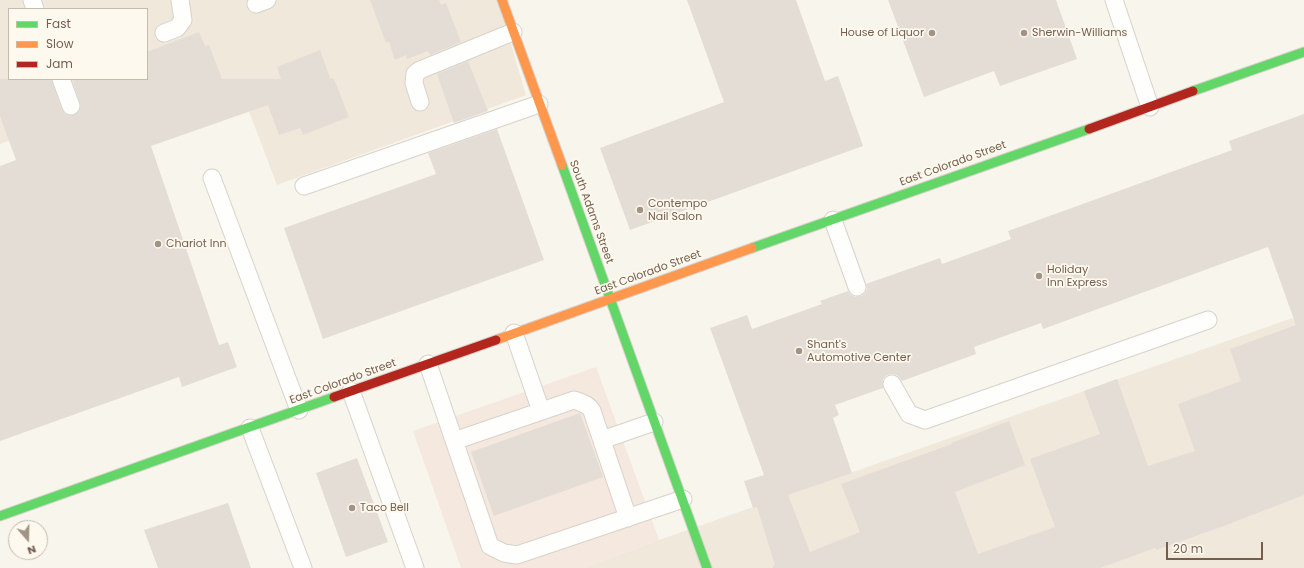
<!DOCTYPE html>
<style>
body{margin:0}
#map{position:relative;width:1304px;height:568px;overflow:hidden;background:#f8f5ed;font-family:Poppins,sans-serif}
canvas{display:block}
.legend{position:absolute;left:8px;top:8px;width:140px;height:72px;box-sizing:border-box;background:#fef9ef;border:1px solid #c7bbae;margin:0;padding:5px 7px;list-style:none;font-size:12px;color:#755e4d}
.legend li{display:flex;align-items:center;gap:8px;height:20px}
.legend b{width:20px;border:1px solid #c7bbae}
.north{position:absolute;left:8px;top:520px;width:40px;height:40px;box-sizing:border-box;background:#fef9ef;border:1px solid #c7bbae;border-radius:50%;rotate:160deg;font-size:11px;font-weight:700;line-height:16px;text-align:center;color:#755e4d}
.north::after{content:'';display:block;margin:auto;width:14px;height:18px;background:#a39385;clip-path:polygon(50% 0,100% 100%,50% 72%,0 100%)}
.scale{position:absolute;left:1166px;top:542px;width:97px;height:18px;box-sizing:border-box;border:2px solid #755e4d;border-top:0;padding-left:5px;font-size:12px;line-height:14px;white-space:nowrap;color:#755e4d;-webkit-text-stroke:3px #fef9ef;paint-order:stroke}
</style>
<div id="map">
<canvas width="1304" height="568"></canvas>
<ul class="legend">
<li><b style="height:5px;background:#63d668"></b>Fast</li>
<li><b style="height:5px;background:#ff974d"></b>Slow</li>
<li><b style="height:5px;background:#b3261e"></b>Jam</li>
</ul>
<div class="north">N</div>
<div class="scale">20 m</div>
</div>
<script>
const ctx = document.querySelector('canvas').getContext('2d');
ctx.lineJoin = 'round';
function fillPath(path, color) { ctx.fillStyle = color; ctx.fill(path, 'evenodd'); }
function stroke(path, color, width, dash) { ctx.strokeStyle = color; ctx.lineWidth = width; ctx.lineCap = dash ? 'butt' : 'round'; ctx.setLineDash(dash || []); ctx.stroke(path); }
function label(font, color, halo, rows, align = 'center') {
  ctx.font = font + ' Poppins,sans-serif'; ctx.lineWidth = 3.5; ctx.setLineDash([]); ctx.textBaseline = 'middle'; ctx.strokeStyle = halo; ctx.fillStyle = color; for (const [text, x, y, turn = 0] of rows) {
    ctx.save(); ctx.translate(x, y); ctx.rotate((+turn || 0) * Math.PI / 180); ctx.textAlign = isNaN(turn) ? turn : align; if (halo) ctx.strokeText(text, 0, 0); ctx.fillText(text, 0, 0); ctx.restore();
  }
}
fillPath(new Path2D(`
 M 0,0 L 498,0 L 526,95 L 277,185 L 240,88 L 134,94 L 0,144 ZM 9,9 L 147,9 L 147,79 L 9,79 Z
 M 1304,314 L 1304,568 L 583,568 L 659,540 Z`), '#f0e8db');
fillPath(new Path2D(`
 M 596,367 L 659,540 L 583,568 L 461,568 L 413,431 Z`), '#f5e8de');
fillPath(new Path2D(`
 M 370,0 L 439,0 L 441,5 L 446,3 L 461,42 L 430,55 L 428,51 L 407,59 L 406,55 L 395,60 L 389,42 L 386,43 Z
 M 687,0 L 796,0 L 825,81 L 838,76 L 863,146 L 630,230 L 600,148 L 724,102 Z
 M 888,0 L 1056,0 L 1077,59 L 1000,86 L 994,71 L 924,97 Z
 M 199,32 L 205,46 L 209,45 L 222,79 L 281,79 L 277,67 L 320,50 L 330,78 L 334,79 L 349,117 L 303,135 L 300,128 L 279,135 L 268,105 L 151,146 L 219,345 L 228,342 L 237,367 L 182,387 L 179,377 L 0,441 L 0,166 L 16,160 L 0,116 L 0,79 L 51,79 L 62,110 L 65,114 L 69,116 L 74,115 L 79,112 L 81,107 L 80,103 L 72,79 L 147,79 L 147,52 Z
 M 468,61 L 488,111 L 454,123 L 437,74 Z
 M 1304,114 L 1304,495 L 1221,527 L 1156,550 L 1155,548 L 1100,568 L 773,568 L 773,566 L 775,565 L 757,507 L 753,508 L 744,481 L 764,475 L 710,328 L 747,315 L 752,329 L 822,304 L 820,301 L 848,291 L 850,294 L 855,297 L 861,296 L 864,294 L 867,289 L 866,284 L 940,258 L 942,264 L 1011,239 L 1008,231 L 1232,150 L 1229,141 ZM 1268,247 L 1296,325 L 1230,349 L 1241,381 L 1178,404 L 1195,451 L 1148,466 L 1117,379 L 1084,391 L 1100,434 L 1030,459 L 1055,527 L 978,554 L 955,492 L 1025,465 L 1009,421 L 951,443 L 952,444 L 841,484 L 860,532 L 810,552 L 788,495 L 852,473 L 833,418 L 839,415 L 835,405 L 883,388 L 883,379 L 887,375 L 892,374 L 897,375 L 902,381 L 976,354 L 974,347 L 1041,323 L 1043,329 Z
 M 497,129 L 544,260 L 323,339 L 284,228 L 436,174 L 428,153 Z
 M 580,413 L 603,477 L 494,516 L 471,452 Z
 M 357,458 L 388,542 L 346,557 L 316,473 Z
 M 228,503 L 251,568 L 158,568 L 144,530 Z`), '#e4ddd5');
const lane = new Path2D(`
 M 32,0 L 35,9
 M 1114,0 L 1150,107
 M 256,4 L 267,0
 M 164,33 L 177,28 L 183,20 L 180,0
 M 61,79 L 71,106
 M 420,102 L 414,83 L 415,74 L 420,70 L 513,32
 M 212,178 L 299,410
 M 304,186 L 539,104
 M 833,220 L 857,287
 M 514,333 L 541,411
 M 428,364 L 490,546 L 504,553 L 517,555 L 683,499
 M 892,384 L 909,414 L 925,420 L 1208,320
 M 351,391 L 415,568
 M 250,428 L 303,568
 M 602,440 L 654,422
 M 454,441 L 574,400 C 582,403 588,404 592,411 L 628,518`);
const fast = new Path2D(`
 M 1193,91 L 1304,52
 M 562,165 L 707,568
 M 752,248 L 1089,129
 M 0,516 L 334,397`);
const slow = new Path2D(`
 M 502,0 L 562,165
 M 496,340 L 752,248`);
const jam = new Path2D(`
 M 1089,129 L 1193,91
 M 334,397 L 496,340`);
stroke(lane, '#d7d2cb', 19);
stroke(fast, '#d7d2cb', 11);
stroke(slow, '#d7d2cb', 11);
stroke(jam, '#d7d2cb', 11);
stroke(lane, '#fefefc', 17);
stroke(fast, '#63d668', 9);
stroke(slow, '#ff974d', 9);
stroke(jam, '#b3261e', 9);
for (const [x, y, r, color] of [
 [932,33,4,"#a39385"],
 [1024,33,4,"#a39385"],
 [640,210,4,"#a39385"],
 [158,244,4,"#a39385"],
 [1039,276,4,"#a39385"],
 [799,351,4,"#a39385"],
 [352,508,4,"#a39385"]
]) { const dot = new Path2D(); dot.arc(x, y, r, 0, 2 * Math.PI); ctx.fillStyle = color; ctx.fill(dot); stroke(dot, '#fef9ef', 1.5); }
label('11px', '#755e4d', '#fef9ef', [
 ["House of Liquor",924,33,"right"],
 ["Sherwin-Williams",1032,33],
 ["Contempo",648,204],
 ["Nail Salon",648,217],
 ["Chariot Inn",166,244],
 ["Holiday",1047,270],
 ["Inn Express",1047,283],
 ["Shant's",807,345],
 ["Automotive Center",807,358],
 ["Taco Bell",360,508]
], 'left');
label('11px', '#755e4d', '#fef9ef', [
 ["East Colorado Street",953,164,-20],
 ["South Adams Street",591,212,70],
 ["East Colorado Street",648,273,-20],
 ["East Colorado Street",343,382,-20]
]);
</script>
